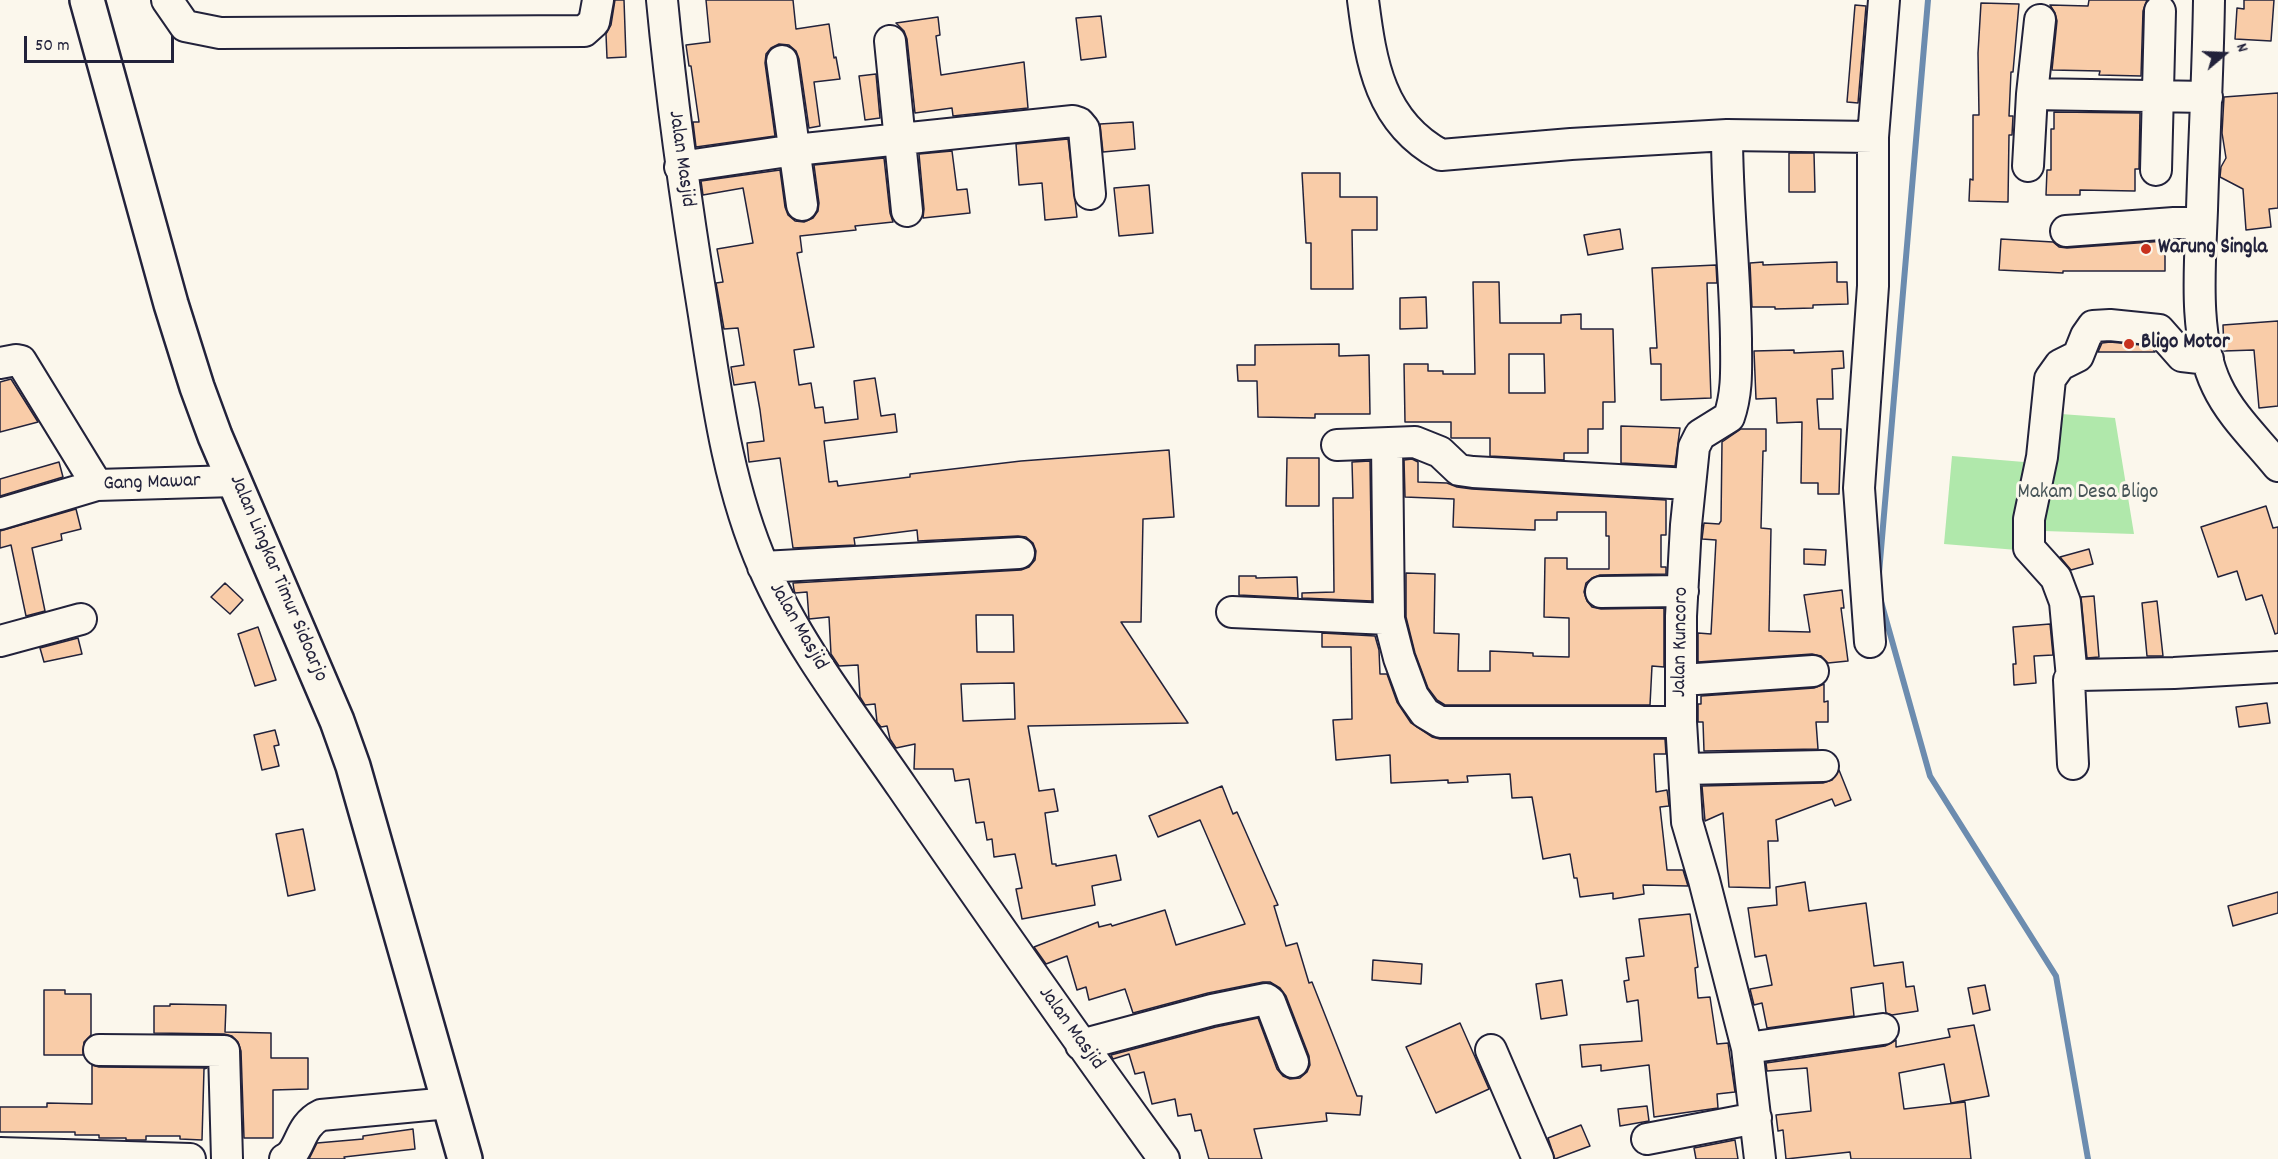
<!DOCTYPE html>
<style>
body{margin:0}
#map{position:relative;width:2278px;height:1159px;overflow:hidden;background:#fbf7ec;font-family:Dekko,sans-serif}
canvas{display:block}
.north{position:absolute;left:2194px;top:24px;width:60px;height:60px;-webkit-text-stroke:4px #fbf7ec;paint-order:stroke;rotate:71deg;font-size:16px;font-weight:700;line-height:24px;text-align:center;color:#22223b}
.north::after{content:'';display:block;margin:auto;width:21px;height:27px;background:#22223b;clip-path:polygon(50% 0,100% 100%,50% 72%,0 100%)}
.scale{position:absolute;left:24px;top:36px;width:150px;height:27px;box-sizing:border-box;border:3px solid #22223b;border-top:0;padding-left:8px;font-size:18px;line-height:21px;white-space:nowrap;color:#22223b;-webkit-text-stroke:4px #fbf7ec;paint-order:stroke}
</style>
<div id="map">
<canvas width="2278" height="1159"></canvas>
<div class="north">N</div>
<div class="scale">50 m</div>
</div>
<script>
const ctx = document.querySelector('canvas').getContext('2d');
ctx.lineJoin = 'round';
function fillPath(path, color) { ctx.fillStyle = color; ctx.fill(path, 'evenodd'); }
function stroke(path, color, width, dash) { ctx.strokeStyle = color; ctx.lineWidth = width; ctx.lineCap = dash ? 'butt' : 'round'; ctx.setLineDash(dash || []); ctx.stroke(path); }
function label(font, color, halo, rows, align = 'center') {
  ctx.font = font + ' Dekko,sans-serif'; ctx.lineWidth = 6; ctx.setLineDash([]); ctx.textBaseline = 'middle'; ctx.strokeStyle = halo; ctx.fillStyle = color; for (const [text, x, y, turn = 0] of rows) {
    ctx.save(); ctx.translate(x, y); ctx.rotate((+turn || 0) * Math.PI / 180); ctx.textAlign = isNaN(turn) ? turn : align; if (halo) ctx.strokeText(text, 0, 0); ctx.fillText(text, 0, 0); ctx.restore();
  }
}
fillPath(new Path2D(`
 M 2061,414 L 2115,418 L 2134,534 L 2044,531 Z
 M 1952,456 L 2024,462 L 2017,550 L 1944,544 Z`), '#b0e8ab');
stroke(new Path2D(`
 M 1879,573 L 1928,0
 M 1880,598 L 1930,776 L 2056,976 L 2088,1159`), '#6c8caf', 6);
const building = new Path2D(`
 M 615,0 L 624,0 L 626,57 L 607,58 L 606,34 L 611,25 Z
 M 706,0 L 793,0 L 796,29 L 829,24 L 834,58 L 836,57 L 840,79 L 814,82 L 820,126 L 809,128 L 799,59 L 796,51 L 789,45 L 779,44 L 771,48 L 766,54 L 765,63 L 775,136 L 696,147 L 693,122 L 699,122 L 691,66 L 689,66 L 686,45 L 710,42 Z
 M 2089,0 L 2147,0 L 2143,11 L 2141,76 L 2099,75 L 2100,71 L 2052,70 L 2057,21 L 2055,13 L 2050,5 L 2088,6 Z
 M 2244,0 L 2274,0 L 2271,41 L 2235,39 L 2237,8 L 2244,9 Z
 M 1981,3 L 2019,4 L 2013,72 L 2011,72 L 2009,116 L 2013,116 L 2012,135 L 2009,135 L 2008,202 L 1969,201 L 1970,179 L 1973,180 L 1973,115 L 1979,115 L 1978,53 Z
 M 1855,5 L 1866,6 L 1858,103 L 1847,102 Z
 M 1101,16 L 1106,57 L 1081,60 L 1076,18 Z
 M 938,17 L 940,35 L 936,36 L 941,75 L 1024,62 L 1028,108 L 953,116 L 952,108 L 915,113 L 907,39 L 904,31 L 896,23 Z
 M 876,74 L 880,118 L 865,120 L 859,76 Z
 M 2278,93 L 2278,208 L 2269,209 L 2271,227 L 2246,230 L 2243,189 L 2220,177 L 2221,167 L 2226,158 L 2222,133 L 2224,97 Z
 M 2054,112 L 2140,113 L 2139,169 L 2135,169 L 2135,191 L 2080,190 L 2080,195 L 2046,195 L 2047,170 L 2051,170 L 2051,129 L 2054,129 Z
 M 1133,122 L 1135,149 L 1103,152 L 1100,124 Z
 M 1068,139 L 1077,217 L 1045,220 L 1042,183 L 1019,185 L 1016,144 Z
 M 952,151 L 957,190 L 967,189 L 970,213 L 923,218 L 924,209 L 919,154 Z
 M 1789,153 L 1814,153 L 1815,192 L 1789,192 Z
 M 884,158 L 890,213 L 893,222 L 855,226 L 856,230 L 800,236 L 802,252 L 797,253 L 814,347 L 794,350 L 799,385 L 811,383 L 815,408 L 823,407 L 825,423 L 858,419 L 854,381 L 875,378 L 881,416 L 895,414 L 897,432 L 824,441 L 829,482 L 837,481 L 838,486 L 910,477 L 910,474 L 1021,461 L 1169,450 L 1174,517 L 1143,519 L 1141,622 L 1121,622 L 1188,723 L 1028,726 L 1039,791 L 1054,789 L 1058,811 L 1045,813 L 1052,864 L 1056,864 L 1056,866 L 1116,855 L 1121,880 L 1092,886 L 1095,905 L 1022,919 L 1016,889 L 1022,888 L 1015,854 L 994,857 L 992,839 L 987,840 L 984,822 L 976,823 L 969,779 L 955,781 L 953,769 L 914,769 L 915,744 L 896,748 L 890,739 L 887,726 L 881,727 L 877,722 L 875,704 L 865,705 L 860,697 L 858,665 L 839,666 L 831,654 L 829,617 L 809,619 L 807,592 L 795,593 L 794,590 L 793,583 L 1021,570 L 1029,567 L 1035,560 L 1036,551 L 1033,543 L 1026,537 L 1018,536 L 918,541 L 917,530 L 854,538 L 855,545 L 793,548 L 780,458 L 749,462 L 747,443 L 764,441 L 760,410 L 755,382 L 734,385 L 731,367 L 744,365 L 738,328 L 724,329 L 716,283 L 723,282 L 717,249 L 753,243 L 743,188 L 703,195 L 701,181 L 780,170 L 785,207 L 788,215 L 795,221 L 804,222 L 813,218 L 818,211 L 819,203 L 814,165 ZM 976,615 L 1013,615 L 1014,652 L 977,652 ZM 1014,683 L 1015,719 L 963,721 L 961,684 Z
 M 1302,173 L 1340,173 L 1340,197 L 1377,197 L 1377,230 L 1352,230 L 1353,289 L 1311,289 L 1311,243 L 1306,243 Z
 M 1149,185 L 1153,233 L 1119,236 L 1114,188 Z
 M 1620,229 L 1623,249 L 1588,255 L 1584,235 Z
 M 2001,239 L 2053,242 L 2059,247 L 2067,248 L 2165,241 L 2165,271 L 2063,271 L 2063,273 L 1999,270 Z
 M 1763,262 L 1763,265 L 1837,262 L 1837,282 L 1847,282 L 1848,304 L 1813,305 L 1813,308 L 1775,309 L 1775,307 L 1752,307 L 1750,263 Z
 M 1716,265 L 1717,283 L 1707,283 L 1711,398 L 1661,400 L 1661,364 L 1651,364 L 1650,348 L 1657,348 L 1652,268 Z
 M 1473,282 L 1499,282 L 1500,323 L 1561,323 L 1561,315 L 1581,314 L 1581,329 L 1613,329 L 1615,402 L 1603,402 L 1603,429 L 1588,429 L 1588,453 L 1564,453 L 1564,460 L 1490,456 L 1490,438 L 1451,438 L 1451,422 L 1405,422 L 1404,364 L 1428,364 L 1428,371 L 1443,371 L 1443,374 L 1475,374 ZM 1509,354 L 1544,354 L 1545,393 L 1509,393 Z
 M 1426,297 L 1427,328 L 1400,329 L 1400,298 Z
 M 2278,321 L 2278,406 L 2259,408 L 2254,350 L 2224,351 L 2223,325 Z
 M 2110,342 L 2151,346 L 2155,352 L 2098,352 L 2102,343 Z
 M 1339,344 L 1339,356 L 1369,355 L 1370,414 L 1315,414 L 1315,418 L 1258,417 L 1257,381 L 1238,381 L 1237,365 L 1255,365 L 1255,345 Z
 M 1794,350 L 1794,353 L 1843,351 L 1844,368 L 1832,369 L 1833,399 L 1817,399 L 1819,429 L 1841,429 L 1839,494 L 1818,494 L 1818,483 L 1801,483 L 1802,422 L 1777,423 L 1776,398 L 1756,399 L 1754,351 Z
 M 11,379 L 38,422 L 0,432 L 0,382 Z
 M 1621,426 L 1680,428 L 1675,466 L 1621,463 Z
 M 1741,429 L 1766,429 L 1766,451 L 1763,451 L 1761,528 L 1771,529 L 1769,631 L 1810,632 L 1804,595 L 1842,590 L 1844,608 L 1841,608 L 1848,661 L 1828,663 L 1821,656 L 1812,654 L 1698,662 L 1698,633 L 1711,634 L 1716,540 L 1702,539 L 1704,523 L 1719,524 L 1721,521 L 1722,442 Z
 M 1287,458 L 1319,458 L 1319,506 L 1286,506 Z
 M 1412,459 L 1418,462 L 1418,482 L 1447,483 L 1457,487 L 1472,489 L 1666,500 L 1666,535 L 1661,535 L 1661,567 L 1666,567 L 1666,574 L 1600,575 L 1592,578 L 1586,583 L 1584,592 L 1587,601 L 1592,607 L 1601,609 L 1664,608 L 1664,667 L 1652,666 L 1650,705 L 1445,705 L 1437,700 L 1428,688 L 1415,653 L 1406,617 L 1406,573 L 1435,574 L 1434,633 L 1459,634 L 1458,671 L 1490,671 L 1490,651 L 1533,653 L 1533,656 L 1569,657 L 1569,618 L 1544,617 L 1545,558 L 1567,558 L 1567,569 L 1609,569 L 1609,536 L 1606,536 L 1606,512 L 1557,512 L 1557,520 L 1535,520 L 1535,530 L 1453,527 L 1454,499 L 1405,497 L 1404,460 Z
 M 1370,461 L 1372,601 L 1302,598 L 1302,593 L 1334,592 L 1333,498 L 1353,498 L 1352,462 Z
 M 59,462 L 63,477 L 0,496 L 0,479 Z
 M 2266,506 L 2273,528 L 2278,527 L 2278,633 L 2275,634 L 2262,595 L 2246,600 L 2237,571 L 2218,577 L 2201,527 Z
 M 76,509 L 81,529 L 61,534 L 62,540 L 32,548 L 45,611 L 26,616 L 11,545 L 0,548 L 0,531 Z
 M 1804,549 L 1826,550 L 1825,565 L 1804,564 Z
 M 2089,549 L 2093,564 L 2071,570 L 2060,557 Z
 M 1239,576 L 1256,576 L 1256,578 L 1297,577 L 1298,598 L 1239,595 Z
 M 225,583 L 243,600 L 230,614 L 211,597 Z
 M 2094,596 L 2099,657 L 2087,658 L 2081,597 Z
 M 2157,601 L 2163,656 L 2147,656 L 2142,603 Z
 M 2050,624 L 2053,655 L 2034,656 L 2036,683 L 2014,685 L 2013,664 L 2016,664 L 2013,627 Z
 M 258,627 L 276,680 L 255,686 L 238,634 Z
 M 1322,633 L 1375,636 L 1379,650 L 1380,674 L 1387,674 L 1397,702 L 1411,723 L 1432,737 L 1440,739 L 1665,739 L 1666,754 L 1654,754 L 1656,792 L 1667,790 L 1668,797 L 1669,806 L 1660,807 L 1667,870 L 1683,870 L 1688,886 L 1643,885 L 1644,894 L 1613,899 L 1613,893 L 1580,897 L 1577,878 L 1574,878 L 1570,854 L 1543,859 L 1532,797 L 1512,798 L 1510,774 L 1467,776 L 1468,782 L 1448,783 L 1448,780 L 1391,783 L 1390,755 L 1336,760 L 1333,720 L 1352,719 L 1351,647 L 1322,647 Z
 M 78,638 L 82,654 L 44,662 L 40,648 Z
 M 1824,684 L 1824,702 L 1828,701 L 1828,722 L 1816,722 L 1818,749 L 1704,751 L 1703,722 L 1698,722 L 1698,704 L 1701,704 L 1701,696 L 1814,688 Z
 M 2267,703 L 2270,723 L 2239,727 L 2236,707 Z
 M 275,730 L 279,745 L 274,746 L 279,766 L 262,770 L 254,735 Z
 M 1839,770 L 1851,800 L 1835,806 L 1832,799 L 1776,820 L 1778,841 L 1768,841 L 1770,888 L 1729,887 L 1723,813 L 1705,821 L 1702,786 L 1823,783 L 1832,780 Z
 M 1222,786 L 1233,814 L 1237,812 L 1278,905 L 1274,906 L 1286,946 L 1297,943 L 1309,983 L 1312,982 L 1357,1096 L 1362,1096 L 1360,1115 L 1326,1113 L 1327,1121 L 1254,1129 L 1262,1159 L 1209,1159 L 1201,1130 L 1195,1131 L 1191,1114 L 1178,1116 L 1175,1099 L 1152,1104 L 1144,1072 L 1135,1074 L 1129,1054 L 1113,1059 L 1111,1055 L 1216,1027 L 1258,1018 L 1277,1069 L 1283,1076 L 1290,1079 L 1300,1078 L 1307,1072 L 1310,1065 L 1309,1056 L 1286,996 L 1280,988 L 1270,982 L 1263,982 L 1208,993 L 1133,1013 L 1125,989 L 1089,1000 L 1086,987 L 1077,990 L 1067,956 L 1046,964 L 1034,947 L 1098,922 L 1099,927 L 1111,924 L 1112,926 L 1165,910 L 1176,945 L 1245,924 L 1200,820 L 1158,837 L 1149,816 Z
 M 303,829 L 315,890 L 288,896 L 276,834 Z
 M 1805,882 L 1809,911 L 1866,903 L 1874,966 L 1903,962 L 1906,987 L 1914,986 L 1918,1011 L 1892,1015 L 1886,1013 L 1883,983 L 1851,988 L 1854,1016 L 1767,1028 L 1762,1003 L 1754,1005 L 1750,989 L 1772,985 L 1766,955 L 1755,957 L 1748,908 L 1777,905 L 1776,887 Z
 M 2278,892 L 2278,913 L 2233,926 L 2228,906 Z
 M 1690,914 L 1698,967 L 1695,968 L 1698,998 L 1710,997 L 1717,1044 L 1728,1043 L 1735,1092 L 1717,1094 L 1718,1108 L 1654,1117 L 1649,1065 L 1601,1071 L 1601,1065 L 1582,1067 L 1580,1045 L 1642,1041 L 1638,1000 L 1627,1002 L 1624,981 L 1629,980 L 1626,958 L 1644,956 L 1639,919 Z
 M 1373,960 L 1422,964 L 1421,984 L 1372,980 Z
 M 1562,980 L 1567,1015 L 1541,1019 L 1536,984 Z
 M 1985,985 L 1990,1010 L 1973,1014 L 1968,988 Z
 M 44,990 L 65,990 L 65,994 L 91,994 L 91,1035 L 84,1042 L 83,1055 L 44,1055 Z
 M 170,1004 L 226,1005 L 225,1032 L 271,1033 L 271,1058 L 308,1058 L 308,1089 L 273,1090 L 273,1138 L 244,1138 L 241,1051 L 238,1042 L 232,1036 L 224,1034 L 154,1033 L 154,1006 L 170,1006 Z
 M 1460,1023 L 1489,1089 L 1436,1113 L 1406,1047 Z
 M 1974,1025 L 1989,1096 L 1951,1103 L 1944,1064 L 1899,1073 L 1904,1109 L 1965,1102 L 1971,1159 L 1851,1159 L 1850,1152 L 1786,1159 L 1783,1130 L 1778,1131 L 1776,1115 L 1811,1111 L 1807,1068 L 1767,1071 L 1766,1063 L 1885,1046 L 1896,1040 L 1896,1047 L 1950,1037 L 1948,1029 Z
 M 92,1065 L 99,1067 L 207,1068 L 204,1069 L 202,1140 L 180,1139 L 180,1136 L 146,1136 L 146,1140 L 126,1140 L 126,1138 L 99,1138 L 99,1135 L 75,1135 L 75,1132 L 0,1132 L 0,1107 L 47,1107 L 47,1103 L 92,1104 Z
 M 1647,1106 L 1649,1121 L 1620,1126 L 1618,1109 Z
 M 1581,1125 L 1590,1146 L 1555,1159 L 1548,1138 Z
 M 413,1129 L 415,1149 L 344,1157 L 345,1159 L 309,1159 L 317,1143 L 363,1139 L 363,1136 Z
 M 1735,1140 L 1738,1159 L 1696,1159 L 1694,1148 Z`);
fillPath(building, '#f9cca8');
stroke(building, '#22223b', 1.5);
const minor = new Path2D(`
 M 167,0 L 185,26 L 220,33 L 584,31 L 594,22 L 598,0
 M 662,0 C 672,106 687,210 704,315 C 717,400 729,489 764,568 C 798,646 854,717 902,787 C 988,912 1075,1036 1164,1159
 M 1363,0 C 1371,63 1380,122 1441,155 L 1571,144 L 1727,135 L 1873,137
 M 2209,0 C 2208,70 2204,140 2202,210 C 2200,264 2193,337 2217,386 C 2231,416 2258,441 2278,466
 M 2040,20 L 2032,94 L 2207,97
 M 890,41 L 907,211
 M 782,61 L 802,205
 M 1727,135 C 1727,203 1735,271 1736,339 C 1736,365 1738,391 1729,417 L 1700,435 L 1694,447 L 1686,525 L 1681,616 L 1681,722 L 1687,822 L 1704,880 L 1747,1048 L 1760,1159
 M 2028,166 L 2032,94
 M 680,167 L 795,150 L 1073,121 L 1079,123 L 1084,129 L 1090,194
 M 2156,170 L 2160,11
 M 2066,231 L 2174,223 L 2201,223
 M 0,363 L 16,360 L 21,361 L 97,485
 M 1387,444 L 1389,619 L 1399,658 L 1413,696 L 1425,713 L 1440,722 L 1681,722
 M 1337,445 L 1415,442 L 1440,452 L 1459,470 L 1473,472 L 1690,484
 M 0,514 L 97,485 L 235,481
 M 763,567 L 1019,553
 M 1601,592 L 1683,591
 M 1232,612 L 1389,619
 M 0,641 L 81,619
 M 1870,642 L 1859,488 L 1873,286 L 1873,137 L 1884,0
 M 2072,678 L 2065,602 L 2056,578 L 2029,548 L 2029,519 L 2042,457 L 2050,379 L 2060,365 L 2078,356 L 2086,336 L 2093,326 L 2110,325 L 2159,330 L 2182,356 L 2208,359
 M 1682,680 L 1813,671
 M 2073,764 L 2069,680 L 2079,675 L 2174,673 L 2278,667
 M 1684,769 L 1823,766
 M 1081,1045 L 1212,1010 L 1266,999 L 1270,1002 L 1293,1062
 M 1747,1048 L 1883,1029
 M 99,1050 L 224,1051 L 227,1159
 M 1491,1050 L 1538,1159
 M 1647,1139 L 1756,1118
 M 0,1153 L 190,1159
 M 285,1159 C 301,1152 298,1126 321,1115 L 449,1103`);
const major = new Path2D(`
 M 87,0 L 171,304 L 197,387 L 215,436 L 337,721 L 353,766 L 465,1159`);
stroke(minor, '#22223b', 34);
stroke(major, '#22223b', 38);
stroke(minor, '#fbf7ec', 30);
stroke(major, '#fbf7ec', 33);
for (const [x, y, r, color] of [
 [2146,249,6,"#c8321e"],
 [2129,344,6,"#c8321e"]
]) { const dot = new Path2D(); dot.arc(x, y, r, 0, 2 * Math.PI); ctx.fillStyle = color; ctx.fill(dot); stroke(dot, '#fbf7ec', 2); }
label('21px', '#22223b', '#fbf7ec', [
 ["Jalan Masjid",680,159,82],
 ["Gang Mawar",152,484,-2],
 ["Jalan Lingkar Timur Sidoarjo",277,579,67],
 ["Jalan Masjid",797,627,60],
 ["Jalan Kuncoro",1682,642,-89],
 ["Jalan Masjid",1070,1029,54]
]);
label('bold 21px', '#22223b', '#fbf7ec', [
 ["Warung Singla",2158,249],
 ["Bligo Motor",2141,344]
], 'left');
label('21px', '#465457', '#fbf7ec', [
 ["Makam Desa Bligo",2088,494]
]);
</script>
